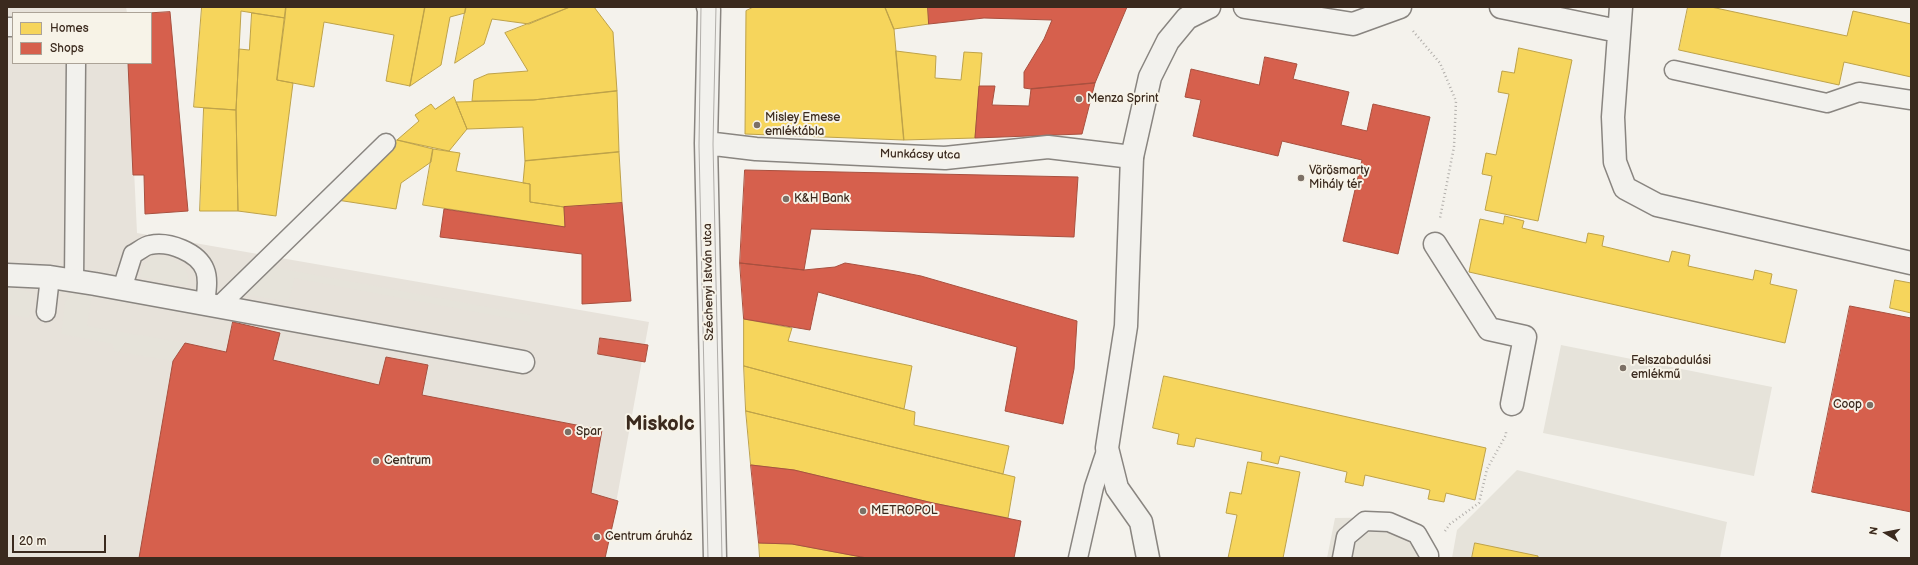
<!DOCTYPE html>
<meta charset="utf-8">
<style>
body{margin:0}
#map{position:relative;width:1918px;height:565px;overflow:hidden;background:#f4f2ec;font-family:"Balsamiq Sans",sans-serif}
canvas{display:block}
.frame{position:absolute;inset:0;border:8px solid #3b2a1e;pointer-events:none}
.legend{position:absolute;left:12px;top:12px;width:140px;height:52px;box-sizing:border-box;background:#f7f3e8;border:1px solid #aca397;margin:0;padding:5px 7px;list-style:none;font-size:12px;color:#3b2a1e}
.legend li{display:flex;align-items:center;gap:8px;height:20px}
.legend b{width:20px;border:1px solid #aca397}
.north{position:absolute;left:1866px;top:513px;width:40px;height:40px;-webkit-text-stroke:3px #f7f3e8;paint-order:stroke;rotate:280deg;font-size:11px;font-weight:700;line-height:16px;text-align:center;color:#3b2a1e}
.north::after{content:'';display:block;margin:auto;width:14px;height:18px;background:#3b2a1e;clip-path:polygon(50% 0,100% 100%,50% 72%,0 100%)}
.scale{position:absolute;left:12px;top:535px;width:94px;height:18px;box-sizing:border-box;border:2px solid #3b2a1e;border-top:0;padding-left:5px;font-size:12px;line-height:14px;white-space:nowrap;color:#3b2a1e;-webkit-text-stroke:3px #f7f3e8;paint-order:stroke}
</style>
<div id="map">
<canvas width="1918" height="565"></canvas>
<div class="frame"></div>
<ul class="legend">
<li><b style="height:11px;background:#f6d55c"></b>Homes</li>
<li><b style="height:11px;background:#d6604d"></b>Shops</li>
</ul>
<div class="north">N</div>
<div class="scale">20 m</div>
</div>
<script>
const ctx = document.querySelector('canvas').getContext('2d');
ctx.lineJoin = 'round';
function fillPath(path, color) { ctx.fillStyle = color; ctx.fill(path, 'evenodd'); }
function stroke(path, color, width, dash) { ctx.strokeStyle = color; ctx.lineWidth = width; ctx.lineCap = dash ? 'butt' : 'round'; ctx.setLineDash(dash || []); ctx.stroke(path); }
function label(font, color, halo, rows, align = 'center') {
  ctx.font = font + ' "Balsamiq Sans",sans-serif'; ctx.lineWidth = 4; ctx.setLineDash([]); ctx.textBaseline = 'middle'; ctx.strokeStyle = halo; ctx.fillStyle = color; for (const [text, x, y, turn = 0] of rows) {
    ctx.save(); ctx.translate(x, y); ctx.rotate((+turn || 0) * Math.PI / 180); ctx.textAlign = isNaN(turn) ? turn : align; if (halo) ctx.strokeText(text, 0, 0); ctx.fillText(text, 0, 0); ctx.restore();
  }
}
fillPath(new Path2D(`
 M 7,7 L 126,7 L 127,13 L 13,13 L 13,63 L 129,63 L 137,233 L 649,322 L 606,558 L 7,558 Z`), '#e7e2da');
fillPath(new Path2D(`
 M 159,257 C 176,258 191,266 188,285 L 140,277 C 143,265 146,258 159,257 Z
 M 272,267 L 530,315 L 530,322 L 294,278 L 289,302 L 244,294 Z
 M 7,288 L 23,290 L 31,293 L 32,297 L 29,318 L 7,314 Z
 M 71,292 L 92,295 L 87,326 L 185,343 L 173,361 L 114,351 L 113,344 L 61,334 L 65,302 Z
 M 1561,345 L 1772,387 L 1754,476 L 1543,433 Z
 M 1517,470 L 1727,522 L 1720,558 L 1452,558 L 1457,530 Z
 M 1406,517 L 1425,547 L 1422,558 L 1327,558 L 1335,518 Z`), '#e6e3da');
const homes = new Path2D(`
 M 202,7 L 286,7 L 285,18 L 241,11 L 236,110 L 194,107 Z
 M 286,7 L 425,7 L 410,86 L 386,81 L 394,35 L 324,22 L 314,87 L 277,80 Z
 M 425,7 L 466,7 L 465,13 L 450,17 L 441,65 L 410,86 Z
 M 466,7 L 570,7 L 529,24 L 492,19 L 484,44 L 455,63 Z
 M 570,7 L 594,7 L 613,32 L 617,91 L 533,100 L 472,101 L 474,80 L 488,74 L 528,71 L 505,33 Z
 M 754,7 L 885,7 L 894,29 L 904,140 L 745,134 L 746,11 Z
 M 885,7 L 928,7 L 929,24 L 894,29 Z
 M 1688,7 L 1711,7 L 1847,36 L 1853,11 L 1911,24 L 1911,77 L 1844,62 L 1839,85 L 1679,50 Z
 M 252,13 L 285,18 L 277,80 L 293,83 L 276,216 L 238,211 L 236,110 L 239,49 L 249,50 Z
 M 1519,48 L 1572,60 L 1538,221 L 1485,210 L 1492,176 L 1482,174 L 1486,153 L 1496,155 L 1509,94 L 1498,92 L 1502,71 L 1514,73 Z
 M 896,51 L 936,56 L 935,78 L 961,80 L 964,52 L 982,53 L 975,138 L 904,140 Z
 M 617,91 L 619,152 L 525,161 L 523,127 L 467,129 L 456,102 L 533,100 Z
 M 454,97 L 467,129 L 449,151 L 397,140 L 419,121 L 415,115 L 431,104 L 435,109 Z
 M 204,108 L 236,110 L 238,211 L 200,211 Z
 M 397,140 L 433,149 L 431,162 L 401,183 L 396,209 L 337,200 Z
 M 433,149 L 460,153 L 456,171 L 530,184 L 530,202 L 564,207 L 565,227 L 423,205 Z
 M 619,152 L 622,203 L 564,207 L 530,202 L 530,184 L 523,183 L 525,161 Z
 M 1505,216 L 1524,221 L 1522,228 L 1586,243 L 1588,233 L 1604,236 L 1602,246 L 1669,262 L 1672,251 L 1690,255 L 1688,266 L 1753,280 L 1755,270 L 1772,274 L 1770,284 L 1797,290 L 1785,343 L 1469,272 L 1480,219 L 1503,224 Z
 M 1895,280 L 1911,283 L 1911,313 L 1890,308 Z
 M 744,319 L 792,328 L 788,341 L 912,366 L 904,409 L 744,366 Z
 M 744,366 L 915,412 L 914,425 L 1009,446 L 1003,474 L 746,411 Z
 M 1164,376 L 1486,448 L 1475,500 L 1446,493 L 1444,502 L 1428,499 L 1430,490 L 1365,475 L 1363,486 L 1345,482 L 1347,472 L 1280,456 L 1278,464 L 1261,460 L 1262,452 L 1196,438 L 1194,447 L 1177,444 L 1179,434 L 1153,428 Z
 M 746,411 L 1015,477 L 1008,518 L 933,503 L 794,470 L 751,465 Z
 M 1248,462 L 1300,472 L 1283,558 L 1228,558 L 1237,515 L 1226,513 L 1230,492 L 1241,494 Z
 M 759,543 L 792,544 L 867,558 L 760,558 Z
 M 1475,543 L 1538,556 L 1538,558 L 1472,558 Z`);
fillPath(homes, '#f6d55c');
stroke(homes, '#bea249', 1);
const shops = new Path2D(`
 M 928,7 L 1127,7 L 1095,83 L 1031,89 L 1024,88 L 1024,72 L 1044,39 L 1052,20 L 984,18 L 929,24 Z
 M 170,12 L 188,211 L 145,214 L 144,175 L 133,175 L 128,63 L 151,63 L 151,13 L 149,13 Z
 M 1265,57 L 1297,64 L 1293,79 L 1349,92 L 1341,125 L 1367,131 L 1373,104 L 1430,117 L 1398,254 L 1343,241 L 1362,160 L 1282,141 L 1278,156 L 1193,136 L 1201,100 L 1185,97 L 1191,69 L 1259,85 Z
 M 1095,83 L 1082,134 L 975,138 L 979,86 L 995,86 L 992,105 L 1029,106 L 1031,89 Z
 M 745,170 L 1078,177 L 1074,237 L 811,229 L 804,270 L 740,263 Z
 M 622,203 L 631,301 L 582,304 L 582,254 L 440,237 L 444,209 L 565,227 L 564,207 Z
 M 740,263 L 804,270 L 835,267 L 845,263 L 895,271 L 921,276 L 1077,321 L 1074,369 L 1063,424 L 1005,411 L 1017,347 L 818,292 L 810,330 L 744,319 Z
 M 1850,306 L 1911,318 L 1911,512 L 1812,492 Z
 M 233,322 L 280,333 L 273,360 L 379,385 L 386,357 L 428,365 L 422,395 L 602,430 L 591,493 L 618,501 L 605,558 L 139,558 L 173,361 L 185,343 L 226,352 Z
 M 600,338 L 648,345 L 645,362 L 598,354 Z
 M 751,465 L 794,470 L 933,503 L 1021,521 L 1014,558 L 867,558 L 792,544 L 759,543 Z`);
fillPath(shops, '#d6604d');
stroke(shops, '#a8503f', 1);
const service = new Path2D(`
 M 7,27 L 13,27
 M 1674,70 L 1827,103 L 1859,92 L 1911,100
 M 74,281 L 76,63
 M 122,289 L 133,254 C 138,252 144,246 150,245 C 169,241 198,252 205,270 C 209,280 206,294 205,304
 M 218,307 L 386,143
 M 46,312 L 50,277
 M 1078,558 L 1094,487 L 1107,448
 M 1342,558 L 1346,537 L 1365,521 L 1389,522 L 1417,534 L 1429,555 L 1429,558`);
const pedestrian = new Path2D(`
 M 708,7 L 709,10 L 706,143 L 715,558
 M 706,143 L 756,149 L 945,158 L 1048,147 L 1132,157
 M 1435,244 L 1489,329 L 1525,337 L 1512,404`);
const minor = new Path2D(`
 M 1245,7 L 1353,24 L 1400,7
 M 1501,7 L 1618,31
 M 1621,7 L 1613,117 L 1615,162 L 1625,188 L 1657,205 L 1911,263
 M 7,275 L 50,277 L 95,284 L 523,362
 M 1148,558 L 1141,522 L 1117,488 L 1107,448 L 1126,326 L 1132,157 L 1150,77 L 1168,41 L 1187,18 L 1209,7`);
stroke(service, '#898580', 21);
stroke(pedestrian, '#898580', 25);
stroke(minor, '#898580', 25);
stroke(new Path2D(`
 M 1413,31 L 1440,63 L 1456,101 L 1454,147 L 1440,218
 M 1445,531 L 1450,524 L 1479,503 L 1487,469 L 1506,435 L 1506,430`), '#b1aeaa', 2.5, [1, 3]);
stroke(service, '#f2f1ed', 18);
stroke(pedestrian, '#f2f1ed', 22);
stroke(minor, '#f2f1ed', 22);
stroke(new Path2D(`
 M 701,7 L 699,146 L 708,558
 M 716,7 L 713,144 L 722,558`), '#b1aeaa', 1);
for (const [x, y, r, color] of [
 [1079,99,4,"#7c7066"],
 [757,125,4,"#7c7066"],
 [1301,178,4,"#7c7066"],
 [786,199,4,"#7c7066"],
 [1623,368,4,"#7c7066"],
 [1870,405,4,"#7c7066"],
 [568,432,4,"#7c7066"],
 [376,461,4,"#7c7066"],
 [863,511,4,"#7c7066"],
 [597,537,4,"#7c7066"]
]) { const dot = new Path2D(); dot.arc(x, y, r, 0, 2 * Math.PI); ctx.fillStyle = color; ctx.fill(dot); stroke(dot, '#f7f3e8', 1.5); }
label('12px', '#3b2a1e', '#f7f3e8', [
 ["Menza Sprint",1087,99],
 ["Misley Emese",765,118],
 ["emléktábla",765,132],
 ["Vörösmarty",1309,171],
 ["Mihály tér",1309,185],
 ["K&H Bank",794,199],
 ["Felszabadulási",1631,361],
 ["emlékmű",1631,375],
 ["Coop",1862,405,"right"],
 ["Spar",576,432],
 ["Centrum",384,461],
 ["METROPOL",871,511],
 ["Centrum áruház",605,537]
], 'left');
label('12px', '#3b2a1e', '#f7f3e8', [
 ["Munkácsy utca",920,155,1],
 ["Széchenyi István utca",709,282,-91]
]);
label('bold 20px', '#3b2a1e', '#f7f3e8', [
 ["Miskolc",660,425]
]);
</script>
